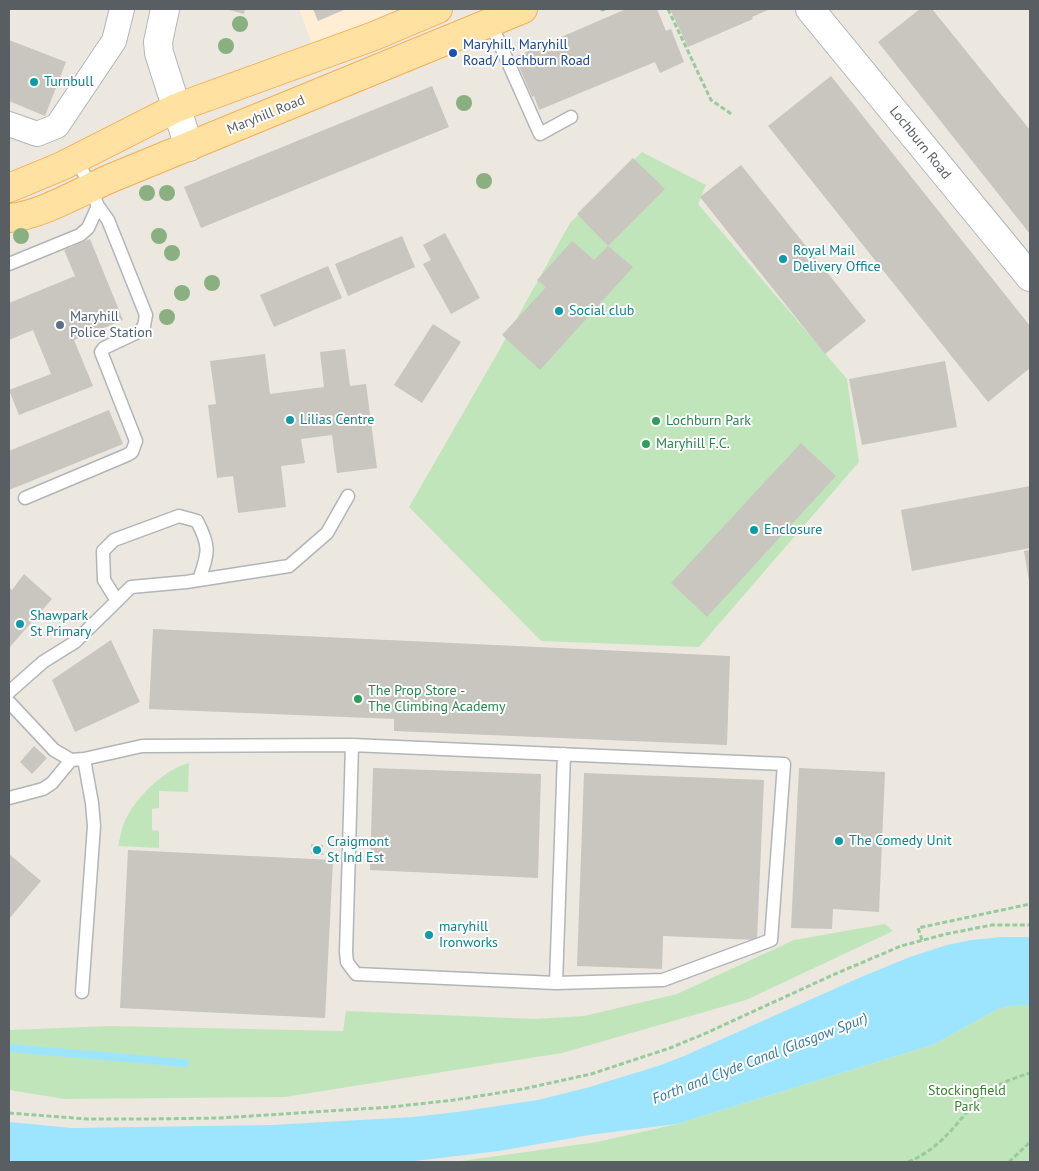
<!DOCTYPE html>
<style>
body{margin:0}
#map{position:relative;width:1039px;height:1171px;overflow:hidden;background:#ece8e0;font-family:"PT Sans",sans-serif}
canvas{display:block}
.frame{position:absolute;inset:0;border:10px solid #595e62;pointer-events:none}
</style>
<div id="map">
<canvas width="1039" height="1171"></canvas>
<div class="frame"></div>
</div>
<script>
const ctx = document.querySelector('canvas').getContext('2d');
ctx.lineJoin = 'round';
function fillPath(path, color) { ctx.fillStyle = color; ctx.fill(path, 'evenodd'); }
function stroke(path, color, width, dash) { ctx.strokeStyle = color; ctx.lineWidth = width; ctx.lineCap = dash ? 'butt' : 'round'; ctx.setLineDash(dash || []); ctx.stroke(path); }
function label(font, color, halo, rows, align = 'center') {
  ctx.font = font + ' "PT Sans",sans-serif'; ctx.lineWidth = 4; ctx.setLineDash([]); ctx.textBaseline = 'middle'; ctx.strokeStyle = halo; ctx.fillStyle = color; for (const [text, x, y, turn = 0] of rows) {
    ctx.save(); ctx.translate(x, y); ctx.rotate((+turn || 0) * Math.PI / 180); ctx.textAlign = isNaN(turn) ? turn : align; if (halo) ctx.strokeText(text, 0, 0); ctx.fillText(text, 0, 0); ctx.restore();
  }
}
fillPath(new Path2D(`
 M 299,9 L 405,9 L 315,51 Z`), '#ffeed3');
fillPath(new Path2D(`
 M 642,152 L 706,185 L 698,204 L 847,379 L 859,462 L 699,647 L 541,641 L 409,507 L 497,354 L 570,223 Z
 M 189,763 L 188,792 L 159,791 L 159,808 L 152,809 L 152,830 L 159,831 L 159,848 L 118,846 C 120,839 121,830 124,823 C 135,798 163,770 189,763 Z
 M 885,924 L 893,931 L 746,1000 L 562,1053 L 285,1097 L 65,1099 L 9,1090 L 9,1030 L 110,1026 L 343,1031 L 346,1011 L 535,1019 L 584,1016 L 677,994 L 794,940 Z
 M 1024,1005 L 1030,1005 L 1030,1162 L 454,1162 L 597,1142 L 677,1124 L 935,1044 L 998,1009 L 1010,1006 Z`), '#c1e5bb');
fillPath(new Path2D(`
 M 1002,937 L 1030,937 L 1030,1005 L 1010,1006 L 998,1009 L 935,1044 L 677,1124 L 589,1135 L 499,1151 L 406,1162 L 9,1162 L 9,1122 L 72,1128 L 272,1125 L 413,1117 L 457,1112 L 538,1100 L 586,1088 L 658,1066 L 684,1056 L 861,977 L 910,957 L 947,945 L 971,940 Z`), '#9de4ff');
stroke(new Path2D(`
 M 9,1048 L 185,1063`), '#9de4ff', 8);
fillPath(new Path2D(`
 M 226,9 L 245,9 L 244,14 Z
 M 313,9 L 346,9 L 318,21 Z
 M 626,9 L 657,9 L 666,31 L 671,29 L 684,62 L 660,73 L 655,62 L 539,110 L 534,96 L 532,97 L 515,57 Z
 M 670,9 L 767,9 L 768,10 L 752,17 L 753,19 L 688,47 Z
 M 920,9 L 932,9 L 1030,130 L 1030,234 L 878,42 Z
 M 9,40 L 66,62 L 45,116 L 9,101 Z
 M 831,76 L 1030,326 L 1030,368 L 988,402 L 768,126 Z
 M 432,86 L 449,127 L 201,228 L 184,187 Z
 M 633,158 L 665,189 L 608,246 L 577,214 Z
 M 741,165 L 866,321 L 825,354 L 700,197 Z
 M 445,233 L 480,298 L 451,314 L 423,264 L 431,260 L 423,245 Z
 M 402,236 L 415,267 L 348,296 L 335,264 Z
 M 90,239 L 123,320 L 74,340 L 93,386 L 19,415 L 9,390 L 51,374 L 33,330 L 9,340 L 9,303 L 75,276 L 64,250 Z
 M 572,241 L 594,260 L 608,246 L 633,267 L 540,370 L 502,335 L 546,287 L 537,280 Z
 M 328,266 L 342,298 L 274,327 L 260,295 Z
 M 433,324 L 461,342 L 422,403 L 394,385 Z
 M 345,349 L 350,386 L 366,384 L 377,468 L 337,473 L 332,435 L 301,439 L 305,463 L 281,466 L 286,507 L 238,513 L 233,476 L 217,478 L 208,405 L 216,404 L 210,361 L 265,354 L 270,394 L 324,387 L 320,352 Z
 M 945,361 L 957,427 L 862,445 L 849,379 Z
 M 109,410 L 123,444 L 9,490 L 9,451 Z
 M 801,443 L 836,476 L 707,617 L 671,583 Z
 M 1030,486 L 1030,548 L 912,571 L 901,510 Z
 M 1030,550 L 1030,581 L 1029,581 L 1024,551 Z
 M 24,574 L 52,599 L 9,648 L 9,588 L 12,590 Z
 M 153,629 L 730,656 L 727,745 L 394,731 L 394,719 L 149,709 Z
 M 111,640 L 140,702 L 75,732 L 52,680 Z
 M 34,746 L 47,758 L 32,774 L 20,762 Z
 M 373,768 L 541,774 L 538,878 L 370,870 Z
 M 799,768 L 885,772 L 879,912 L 833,909 L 832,929 L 791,928 Z
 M 584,773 L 764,780 L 757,940 L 663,936 L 662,969 L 577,966 Z
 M 311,844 L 323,845 L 323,855 L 311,854 Z
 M 128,850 L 333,860 L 325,1018 L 120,1008 Z
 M 9,854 L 41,881 L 9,919 Z`), '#c9c5bf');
const service = new Path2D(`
 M 490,22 L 540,134 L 571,117
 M 9,264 L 80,235 L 88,228 L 98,206
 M 25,498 L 127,455 L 132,452 L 136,441 L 101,352 L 104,348 L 140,331 L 144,326 L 146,315 L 108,220 L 98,206 L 77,158
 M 117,601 L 104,580 L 103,551 L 114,540 L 179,516 L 197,521 C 211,548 208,553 199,580
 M 9,692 L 43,662 L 75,642 L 131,587 L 186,582 L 289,566 L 327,533 L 348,496
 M 9,702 L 54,750 L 71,760 L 84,759 L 142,746 L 352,745 L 784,764 L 771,940 L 663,980 L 556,983 L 356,974 L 347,962 L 346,952 L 352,745
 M 9,798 L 43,789 L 52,783 L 71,760
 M 556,983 L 564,754
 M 82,992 L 94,826 L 92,803 L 84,759`);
const minor = new Path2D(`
 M 9,124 L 37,134 L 57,126 L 114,41 L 122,9`);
const tertiary = new Path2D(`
 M 165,9 L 158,42 L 159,53 L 189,147
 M 810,9 L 1030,277`);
const primary = new Path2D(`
 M 9,188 L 62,166 L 176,108 L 374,36 L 438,9
 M 9,218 C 39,216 80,192 109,179 L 523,9`);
stroke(service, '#b1b5b8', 15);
stroke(minor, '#b1b5b8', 26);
stroke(tertiary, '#b1b5b8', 30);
stroke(primary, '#f5ad51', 30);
stroke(new Path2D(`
 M 601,9 L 602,10 L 606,9
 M 668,9 L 711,100 L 733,115
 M 922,940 L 918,928 L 1030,904
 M 9,1113 L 87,1119 L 148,1119 L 220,1118 L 391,1107 L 454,1100 L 523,1089 L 591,1074 L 670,1048 L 704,1034 L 835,974 L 901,946 L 946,934 L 992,925 L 1030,925
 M 908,1162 C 946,1146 956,1120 985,1094 C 998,1083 1015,1078 1030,1073
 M 1009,1162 L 1030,1142`), '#97cb9d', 3, [5, 2.5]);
stroke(service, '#fff', 12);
stroke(minor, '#fff', 24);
stroke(tertiary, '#fff', 28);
stroke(primary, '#ffe2a2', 28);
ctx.fillStyle = '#8aaf80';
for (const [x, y] of [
 [240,24],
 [226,46],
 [464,103],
 [484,181],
 [147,193],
 [167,193],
 [21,236],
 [159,236],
 [172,253],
 [212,283],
 [182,293],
 [167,317]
]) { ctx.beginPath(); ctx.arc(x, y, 8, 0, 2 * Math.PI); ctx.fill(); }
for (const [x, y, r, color] of [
 [453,53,5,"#1a4fb4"],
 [34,82,5,"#0f9aa8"],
 [783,259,5,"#0f9aa8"],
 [559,311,5,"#0f9aa8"],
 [60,325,5,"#5c6f8a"],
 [290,420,5,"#0f9aa8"],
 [656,421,5,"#2e9e5b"],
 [646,444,5,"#2e9e5b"],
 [754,530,5,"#0f9aa8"],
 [20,624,5,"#0f9aa8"],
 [358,699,5,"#2e9e5b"],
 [839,841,5,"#0f9aa8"],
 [317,850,5,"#0f9aa8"],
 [429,935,5,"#0f9aa8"]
]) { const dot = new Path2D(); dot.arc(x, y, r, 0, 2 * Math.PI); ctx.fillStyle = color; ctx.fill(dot); stroke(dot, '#fff', 2); }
label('14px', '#164399', '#fff', [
 ["Maryhill, Maryhill",463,45],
 ["Road/ Lochburn Road",463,61]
], 'left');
label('14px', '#0d838f', '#fff', [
 ["Turnbull",44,82],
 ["Royal Mail",793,251],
 ["Delivery Office",793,267],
 ["Social club",569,311],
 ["Lilias Centre",300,420],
 ["Enclosure",764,530],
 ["Shawpark",30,616],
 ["St Primary",30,632],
 ["The Comedy Unit",849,841],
 ["Craigmont",327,842],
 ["St Ind Est",327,858],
 ["maryhill",439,927],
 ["Ironworks",439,943]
], 'left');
label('14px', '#595e62', '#fff', [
 ["Maryhill Road",266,115,-22],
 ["Lochburn Road",920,143,51]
]);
label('14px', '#4e5e75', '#fff', [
 ["Maryhill",70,317],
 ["Police Station",70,333]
], 'left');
label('14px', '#27864d', '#fff', [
 ["Lochburn Park",666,421],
 ["Maryhill F.C.",656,444],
 ["The Prop Store -",368,691],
 ["The Climbing Academy",368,707]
], 'left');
label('14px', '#3a8131', '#fff', [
 ["Stockingfield",967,1091],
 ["Park",967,1107]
]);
label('italic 15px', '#347aa1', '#fff', [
 ["Forth and Clyde Canal (Glasgow Spur)",760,1059,-21]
]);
</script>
